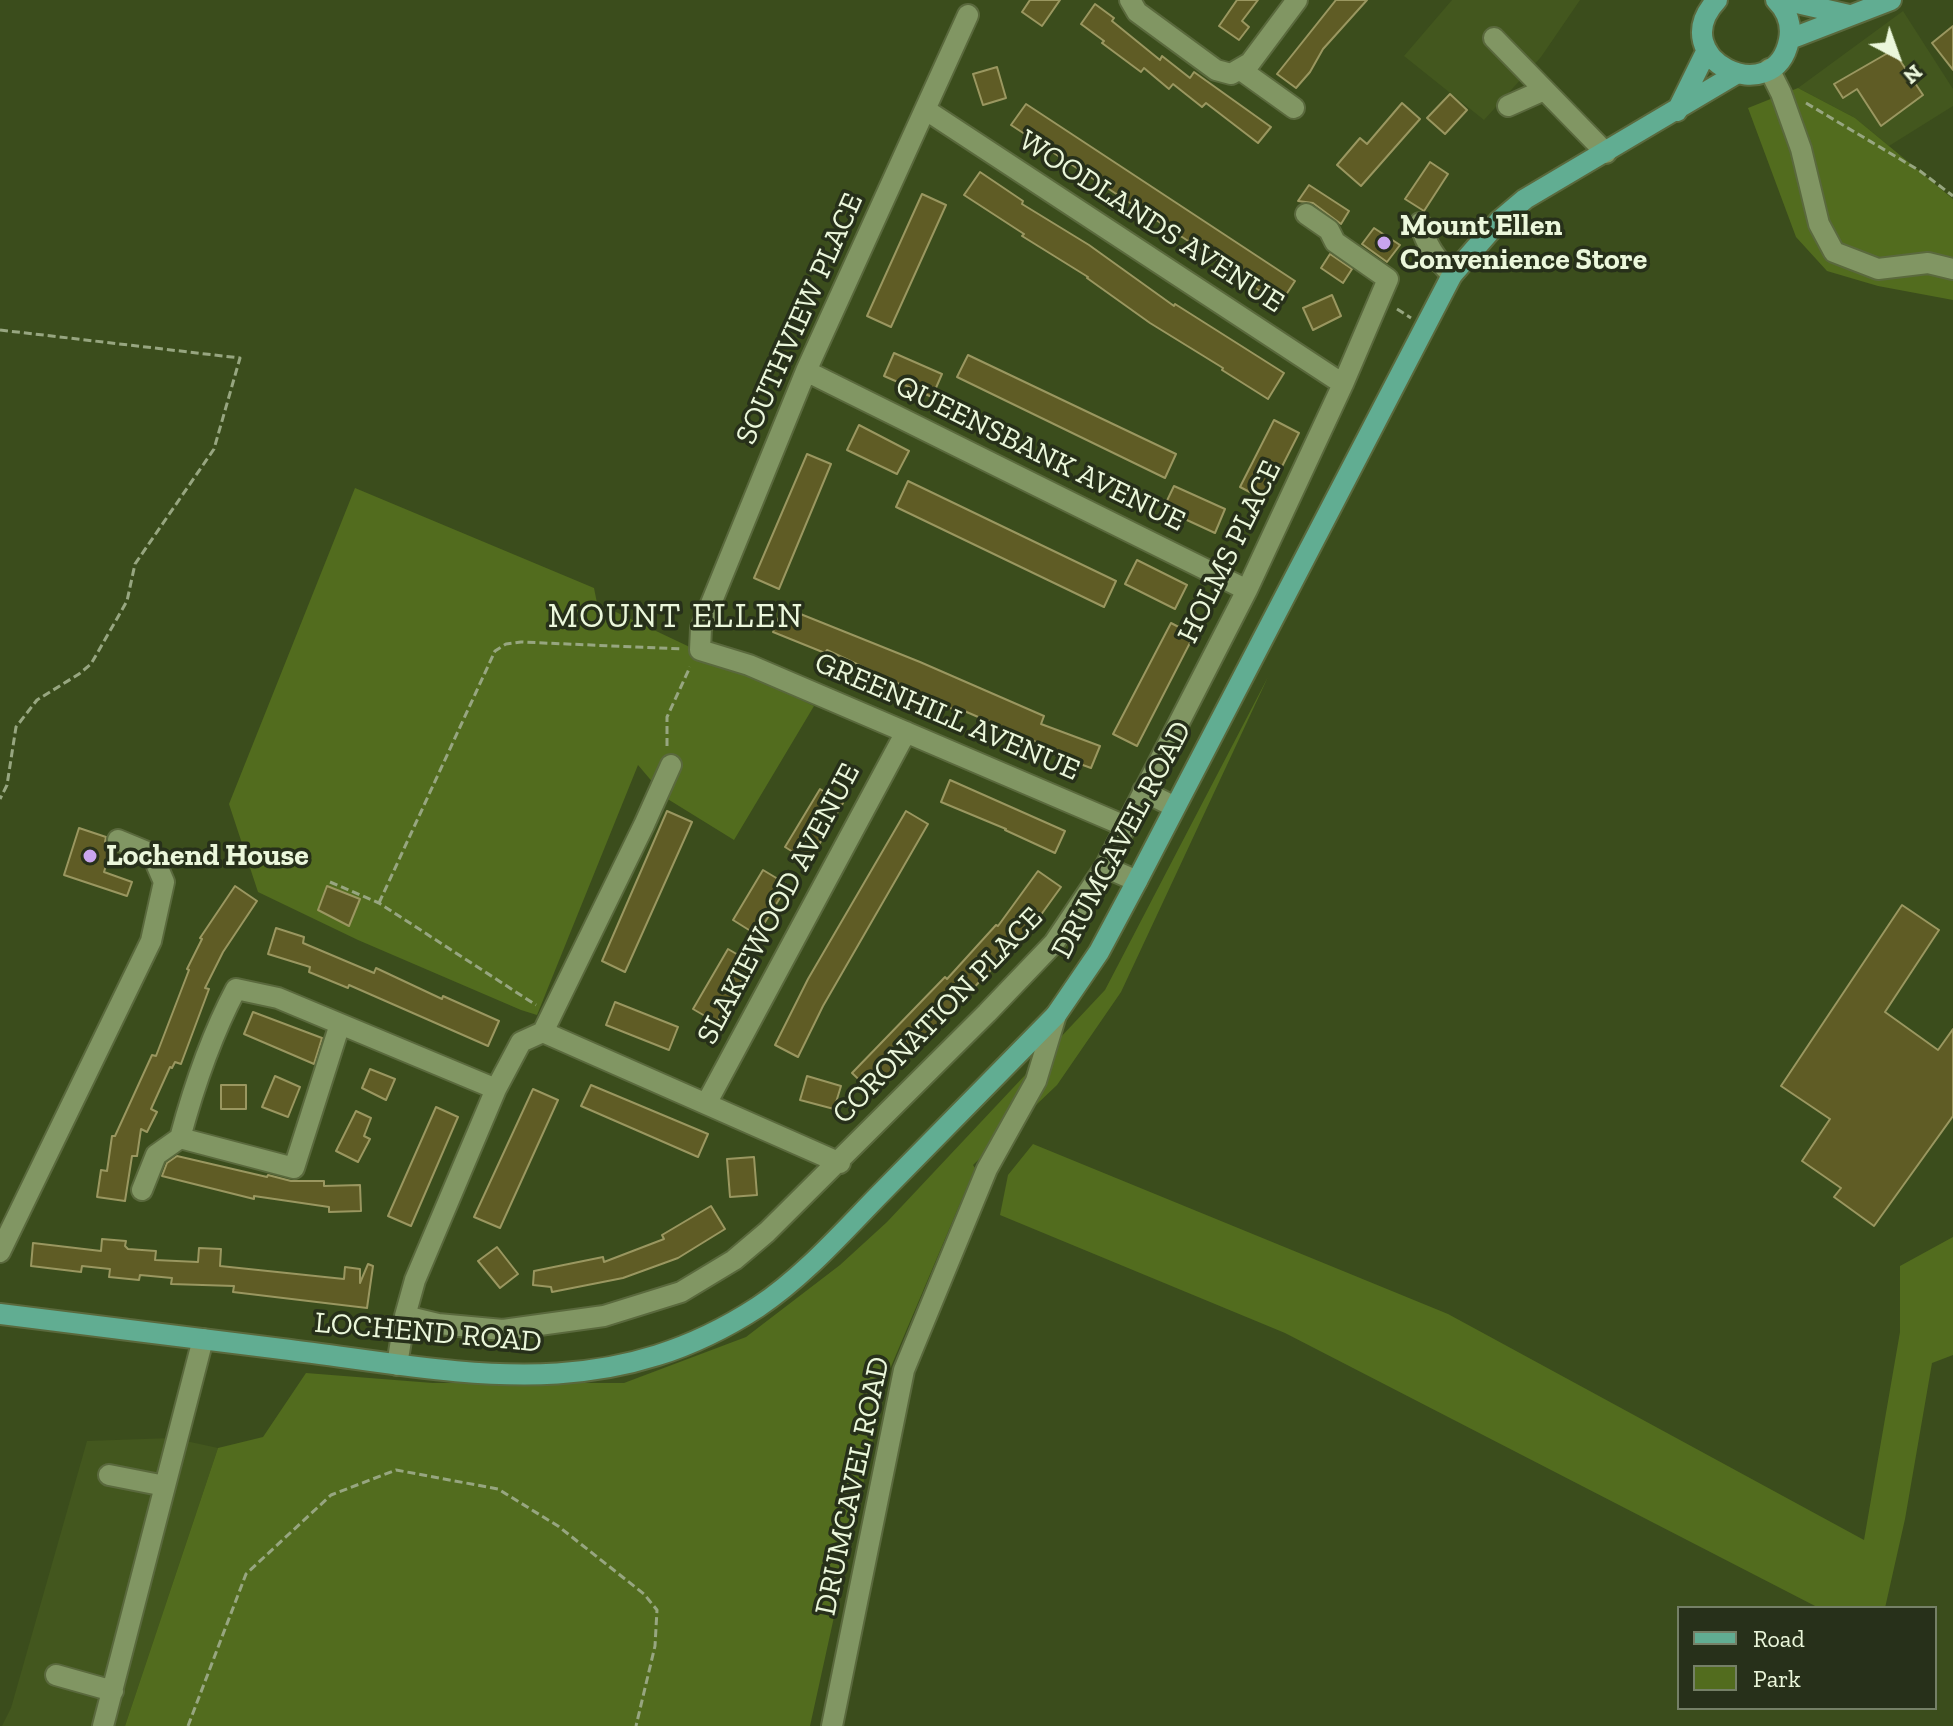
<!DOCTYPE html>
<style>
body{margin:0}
#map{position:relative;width:1953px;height:1726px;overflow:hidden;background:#3b4d1c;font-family:"Zilla Slab",serif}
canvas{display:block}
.legend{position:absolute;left:1677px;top:1606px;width:260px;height:104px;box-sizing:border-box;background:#27301a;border:2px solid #758067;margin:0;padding:10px 14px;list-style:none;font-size:24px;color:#ebf7db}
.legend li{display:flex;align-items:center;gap:16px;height:40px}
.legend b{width:40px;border:2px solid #758067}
.north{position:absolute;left:1857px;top:16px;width:80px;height:80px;-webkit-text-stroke:6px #27301a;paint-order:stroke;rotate:139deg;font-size:22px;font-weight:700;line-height:32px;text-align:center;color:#ebf7db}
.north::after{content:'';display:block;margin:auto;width:28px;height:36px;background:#ebf7db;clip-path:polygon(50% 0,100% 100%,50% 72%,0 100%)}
</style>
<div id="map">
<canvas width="1953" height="1726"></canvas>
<ul class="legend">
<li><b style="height:10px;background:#61ad92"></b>Road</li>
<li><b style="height:22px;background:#526c1e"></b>Park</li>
</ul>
<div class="north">N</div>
</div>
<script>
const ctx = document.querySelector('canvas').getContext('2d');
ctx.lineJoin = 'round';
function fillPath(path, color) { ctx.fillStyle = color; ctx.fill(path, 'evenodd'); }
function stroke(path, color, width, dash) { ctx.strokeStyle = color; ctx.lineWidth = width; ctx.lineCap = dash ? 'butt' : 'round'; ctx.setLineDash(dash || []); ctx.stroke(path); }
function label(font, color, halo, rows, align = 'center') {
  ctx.font = font + ' "Zilla Slab",serif'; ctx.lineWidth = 7; ctx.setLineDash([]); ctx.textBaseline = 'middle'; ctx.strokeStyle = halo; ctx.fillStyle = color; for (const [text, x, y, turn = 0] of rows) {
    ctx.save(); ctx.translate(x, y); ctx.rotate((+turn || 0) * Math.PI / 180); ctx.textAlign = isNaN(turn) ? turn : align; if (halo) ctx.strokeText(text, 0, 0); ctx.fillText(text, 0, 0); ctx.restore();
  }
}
fillPath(new Path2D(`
 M 1452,0 L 1580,0 L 1541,57 L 1484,120 L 1404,56 Z
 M 1903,11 L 1953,89 L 1953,106 L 1889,146 L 1855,118 L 1798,88 Z
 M 172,1438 L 218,1448 L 125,1726 L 2,1726 L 11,1708 L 87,1441 Z`), '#43571e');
fillPath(new Path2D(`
 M 1798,88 L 1855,118 L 1953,199 L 1953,300 L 1878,286 L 1827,271 L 1796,237 L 1748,108 Z
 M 355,488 L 594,588 L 597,603 L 814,706 L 734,840 L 666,798 L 638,765 L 537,1015 L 521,1010 L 358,940 L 258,892 L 229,804 Z
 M 1268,677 L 1121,992 L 1057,1085 L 973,1165 L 975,1168 L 887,1376 L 810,1726 L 125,1726 L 218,1448 L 263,1437 L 306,1373 L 433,1383 L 624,1383 L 746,1337 L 840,1265 L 887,1222 L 1105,990 Z
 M 1033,1144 L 1448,1314 L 1864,1540 L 1900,1332 L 1900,1266 L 1953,1237 L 1953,1355 L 1932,1363 L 1905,1519 L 1885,1608 L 1819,1608 L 1285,1333 L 1000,1215 L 1008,1175 Z`), '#526c1e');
const building = new Path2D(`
 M 1030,0 L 1060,0 L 1042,26 L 1022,12 Z
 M 1237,0 L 1258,0 L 1242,21 L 1249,27 L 1239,40 L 1219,26 Z
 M 1336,0 L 1367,0 L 1323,49 L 1310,72 L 1296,88 L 1277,74 Z
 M 1095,4 L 1114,18 L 1112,21 L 1160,60 L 1162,56 L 1190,78 L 1194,72 L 1271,127 L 1258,143 L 1206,103 L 1202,107 L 1173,84 L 1169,89 L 1144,68 L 1141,72 L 1102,43 L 1104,41 L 1081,24 Z
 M 1953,26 L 1953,70 L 1932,43 Z
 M 1893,50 L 1923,95 L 1881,126 L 1857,89 L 1843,98 L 1834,84 Z
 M 997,67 L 1006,98 L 983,105 L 973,74 Z
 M 1450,94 L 1467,110 L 1445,134 L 1427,118 Z
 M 1402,103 L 1420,119 L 1361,186 L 1337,165 L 1360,138 L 1367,144 Z
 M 1026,104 L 1295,281 L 1280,304 L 1233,273 L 1234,271 L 1011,125 Z
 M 1430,162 L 1448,174 L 1424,211 L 1405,199 Z
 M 980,172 L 1023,201 L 1022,204 L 1089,245 L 1174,306 L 1175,304 L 1284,373 L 1268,399 L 1222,370 L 1223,368 L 1150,323 L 1087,278 L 1088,277 L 1022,236 L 1024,234 L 964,195 Z
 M 1309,185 L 1349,211 L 1341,224 L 1313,203 L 1298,201 Z
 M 922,194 L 946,205 L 891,327 L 867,316 Z
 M 1374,228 L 1400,245 L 1387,262 L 1362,244 Z
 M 1330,254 L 1352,269 L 1343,283 L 1321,268 Z
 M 1332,295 L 1341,316 L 1313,330 L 1303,308 Z
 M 894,353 L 942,374 L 932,397 L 884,376 Z
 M 968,355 L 1176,454 L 1165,478 L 957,377 Z
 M 1274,420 L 1299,433 L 1265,500 L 1240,487 Z
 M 859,425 L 909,451 L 897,474 L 847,450 Z
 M 807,454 L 831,464 L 779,589 L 754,578 Z
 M 908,481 L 1116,581 L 1104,607 L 896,507 Z
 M 1174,486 L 1225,509 L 1215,533 L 1163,509 Z
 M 1137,560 L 1187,585 L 1175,609 L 1125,584 Z
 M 783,607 L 920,662 L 1044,716 L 1041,724 L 1100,746 L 1091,768 L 1042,750 L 1043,745 L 962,710 L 961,713 L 827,650 L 825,653 L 773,632 Z
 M 1171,623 L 1194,635 L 1137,746 L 1113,734 Z
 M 950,780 L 1065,831 L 1055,853 L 1005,830 L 1006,829 L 941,802 Z
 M 820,789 L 843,803 L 809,862 L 785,847 Z
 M 667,811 L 692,822 L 625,972 L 602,961 Z
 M 906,811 L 928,824 L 823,1006 L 798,1057 L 775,1045 L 808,979 Z
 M 79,828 L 106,837 L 105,842 L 111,850 L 104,872 L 132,882 L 127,896 L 64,875 Z
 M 763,870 L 788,885 L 757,935 L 733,920 Z
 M 1038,871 L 1061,887 L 1030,930 L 872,1092 L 852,1073 L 945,977 L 947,979 L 996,925 L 998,926 Z
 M 235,886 L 257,901 L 223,952 L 205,988 L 209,989 L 181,1064 L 175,1062 L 172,1068 L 170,1067 L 151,1109 L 157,1112 L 147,1132 L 141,1129 L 137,1156 L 132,1156 L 125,1201 L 97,1197 L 101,1170 L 107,1171 L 112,1136 L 115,1136 L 152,1055 L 156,1056 L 189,970 L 187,969 L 202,939 L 200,938 Z
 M 327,886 L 360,899 L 349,926 L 318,910 Z
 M 1902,905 L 1939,930 L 1885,1012 L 1938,1050 L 1953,1029 L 1953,1116 L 1874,1226 L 1834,1197 L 1841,1188 L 1802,1161 L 1830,1119 L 1781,1086 Z
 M 276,928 L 304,937 L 303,943 L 374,973 L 376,968 L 442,999 L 443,996 L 499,1021 L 488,1046 L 349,985 L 348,988 L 309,972 L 310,967 L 268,954 Z
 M 728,949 L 752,963 L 717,1023 L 693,1009 Z
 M 615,1002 L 678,1027 L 669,1050 L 606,1025 Z
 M 253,1012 L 322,1038 L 314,1064 L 244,1034 Z
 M 370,1069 L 395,1079 L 386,1100 L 362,1088 Z
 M 275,1076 L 300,1087 L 288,1117 L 262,1107 Z
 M 807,1076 L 841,1086 L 834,1109 L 800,1100 Z
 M 221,1085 L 246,1085 L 246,1109 L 221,1109 Z
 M 591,1085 L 708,1134 L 698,1157 L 581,1106 Z
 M 533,1089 L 558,1100 L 500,1228 L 474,1217 Z
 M 436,1107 L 458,1117 L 411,1226 L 388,1216 Z
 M 356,1111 L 371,1118 L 364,1136 L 370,1139 L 358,1162 L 336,1151 Z
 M 177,1156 L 267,1177 L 268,1175 L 291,1181 L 324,1181 L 324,1186 L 360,1185 L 361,1211 L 329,1212 L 329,1207 L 254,1196 L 254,1199 L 162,1176 L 167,1163 Z
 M 754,1157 L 757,1195 L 730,1197 L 727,1159 Z
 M 711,1206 L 725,1229 L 678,1258 L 623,1278 L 552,1292 L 551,1287 L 533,1285 L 534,1271 L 603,1257 L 604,1262 L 664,1239 L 662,1235 Z
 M 102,1239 L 126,1241 L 125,1246 L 128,1249 L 156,1251 L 155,1260 L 198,1262 L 199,1248 L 221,1249 L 220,1266 L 344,1279 L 345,1267 L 360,1269 L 360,1283 L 368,1264 L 373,1266 L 367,1308 L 233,1292 L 234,1286 L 171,1284 L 172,1278 L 140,1275 L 139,1280 L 109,1277 L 110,1269 L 82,1266 L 81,1272 L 31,1266 L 33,1243 L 101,1251 Z
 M 497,1247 L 518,1274 L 500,1288 L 478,1261 Z`);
fillPath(building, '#5f5c25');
stroke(building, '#9a9760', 2);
const minor = new Path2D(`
 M 1130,0 L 1137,12 L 1216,70 L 1231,74 L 1250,63 L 1297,0
 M 968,15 L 806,371 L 701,628 L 700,650 L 749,665 L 1125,826
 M 1494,38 L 1606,153
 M 1769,69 L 1781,93 L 1801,149 L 1819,224 L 1834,252 L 1878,269 L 1928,263 L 1953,269
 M 1241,70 L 1294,108
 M 1508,106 L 1544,90
 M 926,110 L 1343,384
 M 1420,223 C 1426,245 1436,259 1452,275
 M 806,371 L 1247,590
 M 1143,791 L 1175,807
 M 1105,867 L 1137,881
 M 340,1024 L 294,1168 L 180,1138 C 194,1086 211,1036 236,989 L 278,998 L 496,1089
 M 543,1032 L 840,1163
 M 706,1104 L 906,732
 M 142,1190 L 156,1155 L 180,1138
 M 0,1252 L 151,941 L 164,882 L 152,854 L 118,840
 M 405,1316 L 438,1324 L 503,1330 L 604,1316 L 681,1292 L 734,1260 L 767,1232 L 987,1013 L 1054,943 L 1105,867 L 1247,590 L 1343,384 L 1388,279 L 1335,242 L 1329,230 L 1306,214
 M 397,1365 L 405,1316 L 415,1280 L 496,1089 L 521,1042 L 543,1032 L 644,825 L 671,765
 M 109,1475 L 165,1486
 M 56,1675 L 113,1691
 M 103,1726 L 203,1339
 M 832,1726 L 904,1370 L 987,1169 L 1036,1081 L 1056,1015`);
const major = new Path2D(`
 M 1717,0 C 1662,59 1775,112 1789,40 C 1792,25 1787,11 1776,0
 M 1784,0 L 1849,15
 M 1790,39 L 1891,0
 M 1677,111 L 1707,50
 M 0,1314 C 94,1326 188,1337 282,1349 C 455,1370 600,1410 758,1307 C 803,1277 840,1235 878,1196 C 937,1136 997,1075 1056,1015 L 1099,952 L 1137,881 L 1452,275 L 1499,221 L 1525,199 L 1736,74`);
stroke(minor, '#5a693d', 24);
stroke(major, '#5a693d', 24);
stroke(new Path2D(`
 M 1806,103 L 1920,171 L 1953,196
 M 1397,309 L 1411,318
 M 0,330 L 240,358 L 214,449 L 135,564 L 127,601 L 91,664 L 79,674 L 37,700 L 16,727 L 7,785 L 0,799
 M 667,746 L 667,717 L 690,667
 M 330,882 L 379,903 L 536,1005
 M 379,903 L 495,651 L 506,644 L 521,642 L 683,649
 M 188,1726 L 246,1574 L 331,1495 L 396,1470 L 498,1489 L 558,1526 L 644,1594 L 657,1610 L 655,1646 L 636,1726`), '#97a680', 3, [8, 4]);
stroke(minor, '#819663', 20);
stroke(major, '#61ad92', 20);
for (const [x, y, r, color] of [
 [1384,243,8,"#c9a5ee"],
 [90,856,8,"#c9a5ee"]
]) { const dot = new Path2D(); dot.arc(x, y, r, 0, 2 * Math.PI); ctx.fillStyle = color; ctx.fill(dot); stroke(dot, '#27301a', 3); }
label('30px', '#ebf7db', '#27301a', [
 ["WOODLANDS AVENUE",1151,222,33],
 ["SOUTHVIEW PLACE",800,319,-66],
 ["QUEENSBANK AVENUE",1040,454,26],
 ["HOLMS PLACE",1230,552,-64],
 ["GREENHILL AVENUE",947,717,23],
 ["DRUMCAVEL ROAD",1122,840,-62],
 ["SLAKIEWOOD AVENUE",779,904,-62],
 ["CORONATION PLACE",938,1016,-46],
 ["LOCHEND ROAD",428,1333,5],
 ["DRUMCAVEL ROAD",853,1486,-78]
]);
label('bold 30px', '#ebf7db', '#27301a', [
 ["Mount Ellen",1400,226],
 ["Convenience Store",1400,260],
 ["Lochend House",106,856]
], 'left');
ctx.letterSpacing = '2px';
label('34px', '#ebf7db', '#27301a', [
 ["MOUNT ELLEN",676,617]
]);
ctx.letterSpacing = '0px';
</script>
